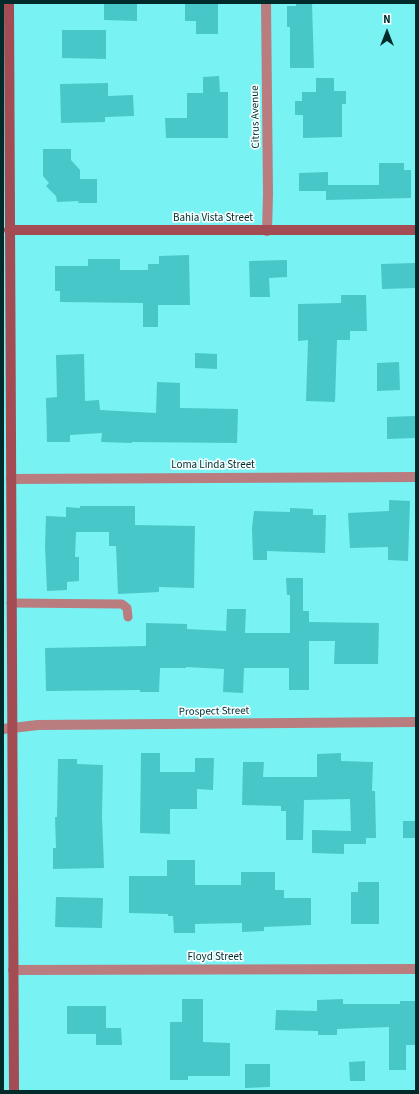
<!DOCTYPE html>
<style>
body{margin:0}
#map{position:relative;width:419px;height:1094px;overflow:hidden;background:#79f2f3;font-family:"Source Sans 3",sans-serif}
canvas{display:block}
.frame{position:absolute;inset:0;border:4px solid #012b2b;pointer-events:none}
.north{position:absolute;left:367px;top:12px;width:40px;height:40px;-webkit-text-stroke:3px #f5ffff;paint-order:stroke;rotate:0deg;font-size:11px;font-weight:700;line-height:16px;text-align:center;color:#012b2b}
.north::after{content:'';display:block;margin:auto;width:14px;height:18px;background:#012b2b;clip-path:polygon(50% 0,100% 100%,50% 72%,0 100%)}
</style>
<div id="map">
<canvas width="419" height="1094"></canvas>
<div class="frame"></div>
<div class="north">N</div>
</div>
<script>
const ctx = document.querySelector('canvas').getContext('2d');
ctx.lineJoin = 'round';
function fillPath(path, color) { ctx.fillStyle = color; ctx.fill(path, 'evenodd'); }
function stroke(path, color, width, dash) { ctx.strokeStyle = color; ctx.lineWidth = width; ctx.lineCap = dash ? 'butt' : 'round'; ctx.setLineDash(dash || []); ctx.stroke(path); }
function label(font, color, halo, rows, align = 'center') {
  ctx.font = font + ' "Source Sans 3",sans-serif'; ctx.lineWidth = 3.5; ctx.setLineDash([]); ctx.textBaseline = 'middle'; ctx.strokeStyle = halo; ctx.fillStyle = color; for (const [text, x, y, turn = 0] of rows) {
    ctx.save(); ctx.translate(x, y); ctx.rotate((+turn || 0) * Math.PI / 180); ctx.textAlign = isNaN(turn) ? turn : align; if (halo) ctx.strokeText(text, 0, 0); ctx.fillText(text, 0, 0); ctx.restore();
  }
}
fillPath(new Path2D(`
 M 104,3 L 137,3 L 137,21 L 104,20 Z
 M 185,3 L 218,3 L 218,34 L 196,34 L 196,21 L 185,21 Z
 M 296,3 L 312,3 L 314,68 L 290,68 L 290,27 L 287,27 L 287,6 L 296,6 Z
 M 62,30 L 106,30 L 106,59 L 62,58 Z
 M 219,76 L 220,92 L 228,92 L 228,138 L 166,138 L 165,118 L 187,118 L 187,93 L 203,93 L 203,77 Z
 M 316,78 L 334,78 L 334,91 L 346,91 L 346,104 L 342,104 L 342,137 L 303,138 L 303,115 L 295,115 L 295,101 L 302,101 L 302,92 L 316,92 Z
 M 108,83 L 108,96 L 133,95 L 134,116 L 105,117 L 105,122 L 61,123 L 60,84 Z
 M 43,149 L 71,149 L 71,160 L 80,170 L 80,179 L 97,179 L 97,203 L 78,203 L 79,201 L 57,202 L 56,196 L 46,186 L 49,183 L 43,176 Z
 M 379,163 L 404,163 L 404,170 L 411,170 L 411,198 L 326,200 L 326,191 L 299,191 L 299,173 L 328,172 L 328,185 L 379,185 Z
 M 189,255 L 190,305 L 158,305 L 158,327 L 143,327 L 143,303 L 60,302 L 60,291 L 55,291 L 55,266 L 88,266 L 88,259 L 120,259 L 120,270 L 148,270 L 148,264 L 159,264 L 159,256 Z
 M 287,260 L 287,277 L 269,278 L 270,297 L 250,297 L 249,261 Z
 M 415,263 L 415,288 L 382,289 L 381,264 Z
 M 341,295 L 366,295 L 367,331 L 350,331 L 350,340 L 337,340 L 335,402 L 306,401 L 308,340 L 298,341 L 298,304 L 341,303 Z
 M 195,353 L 217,354 L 217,369 L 195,368 Z
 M 84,354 L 85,401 L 99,400 L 100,410 L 156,413 L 157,382 L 180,383 L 180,408 L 238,409 L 237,443 L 132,442 L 132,443 L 101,442 L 102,433 L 70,435 L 70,442 L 47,442 L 46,398 L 57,397 L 56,355 Z
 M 399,362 L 400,390 L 377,391 L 377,363 Z
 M 416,416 L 416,438 L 387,439 L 387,417 Z
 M 389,500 L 410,501 L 408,561 L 388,560 L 388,547 L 350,548 L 348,513 L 389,511 Z
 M 80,506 L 135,506 L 135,525 L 195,526 L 194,588 L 159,587 L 159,592 L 118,594 L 116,546 L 109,546 L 109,532 L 76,532 L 75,557 L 79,557 L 79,581 L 67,582 L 67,590 L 47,591 L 45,546 L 46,516 L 66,517 L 66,507 L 80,508 Z
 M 290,508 L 313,509 L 313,515 L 326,515 L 325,553 L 267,551 L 267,560 L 253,560 L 252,528 L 254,511 L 290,512 Z
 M 286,578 L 303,578 L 303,611 L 309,611 L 309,622 L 379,623 L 378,664 L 334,664 L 335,641 L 309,641 L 309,690 L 289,690 L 289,668 L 244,668 L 243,693 L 223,692 L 224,669 L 186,667 L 186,668 L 160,668 L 159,692 L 140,692 L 140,690 L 46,691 L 45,648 L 146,646 L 146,623 L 187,624 L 187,629 L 226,631 L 227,609 L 246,609 L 245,633 L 290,633 L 290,595 L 287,595 Z
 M 141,753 L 160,753 L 160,772 L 195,772 L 195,758 L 214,758 L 213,790 L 197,789 L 197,809 L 170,809 L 170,834 L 140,833 Z
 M 341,753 L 341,761 L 373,762 L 372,791 L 375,791 L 376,838 L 366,838 L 366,844 L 344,844 L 344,854 L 312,853 L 312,830 L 351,831 L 350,799 L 304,800 L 303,840 L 286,840 L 286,811 L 281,811 L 281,806 L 242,805 L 243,762 L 264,762 L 263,777 L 317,777 L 317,754 Z
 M 58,759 L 77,759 L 77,764 L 103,765 L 102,817 L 104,868 L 53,869 L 53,848 L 56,848 L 55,817 L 57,817 Z
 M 403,821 L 416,821 L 416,838 L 403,838 Z
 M 167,860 L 195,860 L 195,885 L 241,885 L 241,872 L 275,872 L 275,890 L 284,890 L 284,898 L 311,898 L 311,925 L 264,927 L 264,931 L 242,932 L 242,923 L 195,924 L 195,933 L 174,933 L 173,916 L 168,916 L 168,914 L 129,913 L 129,876 L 167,876 Z
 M 358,882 L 379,882 L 379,924 L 351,924 L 351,892 L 358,892 Z
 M 56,897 L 103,898 L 102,928 L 55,927 Z
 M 182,999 L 203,999 L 203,1042 L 230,1043 L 230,1076 L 188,1076 L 188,1080 L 170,1080 L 170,1022 L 182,1022 Z
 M 343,999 L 343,1004 L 400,1004 L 400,1001 L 416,1001 L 416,1045 L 406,1045 L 406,1070 L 389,1070 L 389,1027 L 337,1029 L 337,1035 L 318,1035 L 318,1031 L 275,1030 L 276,1010 L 317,1011 L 317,1000 Z
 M 67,1006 L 106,1006 L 106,1028 L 121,1028 L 122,1045 L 96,1045 L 96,1034 L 67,1034 Z
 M 365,1061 L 365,1081 L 350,1081 L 349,1062 Z
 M 245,1064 L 270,1064 L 270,1087 L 245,1088 Z`), '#48c7c8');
stroke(new Path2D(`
 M 11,603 L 122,604 L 127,608 L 128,617`), '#b97d80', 9);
stroke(new Path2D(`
 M 266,3 L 268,194 L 267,231
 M 11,479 L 416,477
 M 3,729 L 38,725 L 416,722
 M 13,970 L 416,969`), '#b97d80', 10);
stroke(new Path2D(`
 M 9,3 L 14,1091
 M 9,230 L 416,230`), '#a34c54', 10);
label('11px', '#012b2b', '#f5ffff', [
 ["Citrus Avenue",256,117,-91],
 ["Bahia Vista Street",213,219],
 ["Loma Linda Street",213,466],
 ["Prospect Street",214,712,-1],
 ["Floyd Street",215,958]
]);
</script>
